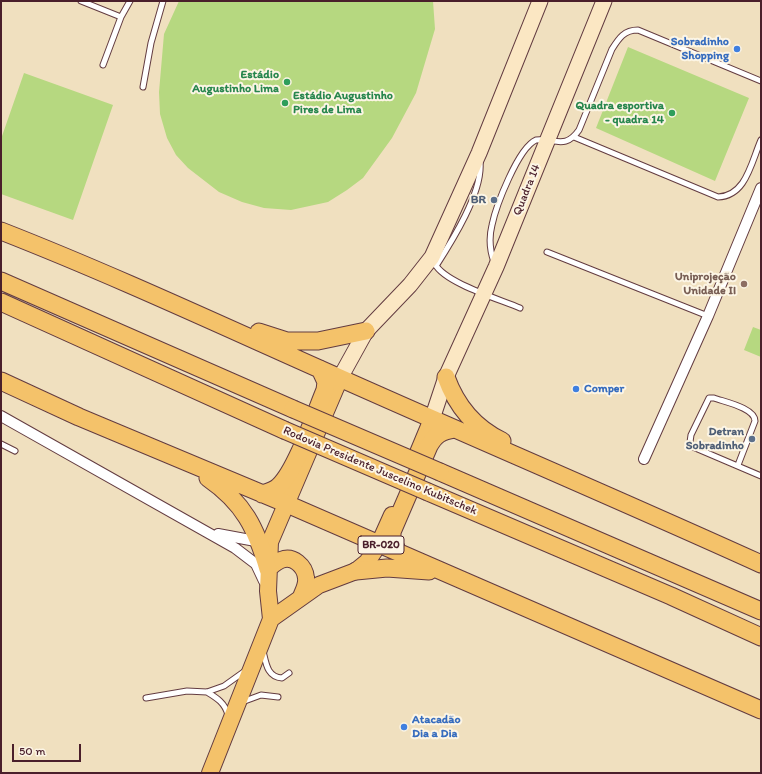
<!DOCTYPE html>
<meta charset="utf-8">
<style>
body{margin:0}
#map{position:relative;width:762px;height:774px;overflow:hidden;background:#f0e0bf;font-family:Itim,sans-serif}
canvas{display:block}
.frame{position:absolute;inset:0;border:2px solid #4a1f2b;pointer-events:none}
.scale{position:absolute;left:12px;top:744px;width:69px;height:18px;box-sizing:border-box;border:2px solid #4a1f2b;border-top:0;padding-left:5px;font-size:12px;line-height:14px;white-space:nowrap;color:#4a1f2b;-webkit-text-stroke:3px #fcf5e5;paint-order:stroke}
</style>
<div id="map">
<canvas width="762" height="774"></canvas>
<div class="frame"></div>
<div class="scale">50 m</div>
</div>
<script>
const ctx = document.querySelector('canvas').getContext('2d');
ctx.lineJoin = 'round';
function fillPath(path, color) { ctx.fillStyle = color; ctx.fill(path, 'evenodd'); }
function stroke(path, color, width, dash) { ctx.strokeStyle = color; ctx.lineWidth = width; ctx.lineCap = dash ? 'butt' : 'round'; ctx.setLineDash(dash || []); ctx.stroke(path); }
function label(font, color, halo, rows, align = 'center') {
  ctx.font = font + ' Itim,sans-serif'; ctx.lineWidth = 4; ctx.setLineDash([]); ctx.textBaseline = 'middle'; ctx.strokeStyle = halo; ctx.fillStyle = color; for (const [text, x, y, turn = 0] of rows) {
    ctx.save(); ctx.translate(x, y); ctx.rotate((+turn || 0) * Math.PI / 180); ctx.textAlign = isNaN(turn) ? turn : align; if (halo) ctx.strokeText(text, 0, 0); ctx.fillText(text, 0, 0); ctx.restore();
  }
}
fillPath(new Path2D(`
 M 179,1 L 433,1 L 435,29 L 416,93 L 392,138 L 363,178 L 347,190 L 328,202 L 291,210 L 264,208 L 242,202 L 219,192 L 188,168 L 176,155 L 167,138 L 160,114 L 159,92 L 164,34 Z
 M 628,47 L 749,98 L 715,181 L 596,128 Z
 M 24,73 L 113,105 L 73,220 L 1,194 L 1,139 Z
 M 753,327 L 761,330 L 761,357 L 744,350 Z`), '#b6d880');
const service = new Path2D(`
 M 81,1 L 121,17
 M 103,65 L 121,17 L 130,1
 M 143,87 L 151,43 L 163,1
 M 574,137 L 718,197 C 746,196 751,163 761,140
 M 547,252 L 708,316
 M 494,262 C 490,251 489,237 492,225 C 496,206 518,148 536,140 C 555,138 565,150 579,130 L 612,49 C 619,38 624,30 638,30 L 761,81
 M 435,264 C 445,283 499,299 520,308
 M 436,266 C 452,241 483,192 480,162
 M 1,444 L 15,451
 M 738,465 L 755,421 C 755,408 725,402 714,398 L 709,398 L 691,435 L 690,442 L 693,447 L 761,476
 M 263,651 C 266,663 267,677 282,678 L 289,673
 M 207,692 C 217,698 225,703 228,715
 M 146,698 L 187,691 L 207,692 L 224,686 L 245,671
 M 242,702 L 261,695 L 278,697`);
const minor = new Path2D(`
 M 1,416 L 235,548 L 256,564 L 264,581
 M 644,459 L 708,316 L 761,188
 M 218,534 L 261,542`);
const secondary = new Path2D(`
 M 340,378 L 366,331 L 410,285 L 432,257 L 479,153 L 540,1
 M 432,419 L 446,377 L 496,267 L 604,1`);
const primary = new Path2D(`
 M 417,455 L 432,419
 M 268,569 C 272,566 276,562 281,560 C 293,555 305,566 306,578 C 307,585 303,591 301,597
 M 271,619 L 319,585 L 356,571 L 367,562 L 379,544 L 392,515
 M 210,773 L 271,619 L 268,591 L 270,542 L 340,378`);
const trunk = new Path2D(`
 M 1,231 C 116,276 229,329 342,379 C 481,441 622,501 761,564
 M 1,281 L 293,409
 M 1,302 L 284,430
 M 259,332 L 287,341 L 318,341 L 366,331
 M 446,377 C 456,405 475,428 502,441
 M 1,381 L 79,417 L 287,504 L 761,710
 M 440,472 L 761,611
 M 208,478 C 244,503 256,528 268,569
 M 428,492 L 671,596 L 761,637
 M 262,494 C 269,492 274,491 279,486 C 296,470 315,414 325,390 L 326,382 L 320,369
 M 398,552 L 392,540 L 392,532 L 429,446 C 435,435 441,431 454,429
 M 356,571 L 387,568 L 429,571`);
stroke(service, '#633c41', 7);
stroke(minor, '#633c41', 12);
stroke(secondary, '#633c41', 17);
stroke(primary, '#633c41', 18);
stroke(trunk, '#633c41', 19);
stroke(service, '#fff', 5);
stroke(minor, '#fff', 10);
stroke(secondary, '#fbe7c3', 15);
stroke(primary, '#f4c26a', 16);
stroke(trunk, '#f4c26a', 17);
const trunkBridge = new Path2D(`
 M 293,409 L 440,472
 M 284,430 L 428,492`);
stroke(trunkBridge, '#633c41', 19, []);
stroke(trunkBridge, '#f4c26a', 17);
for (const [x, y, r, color] of [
 [737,49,4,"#3f7fe0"],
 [287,82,4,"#2e9e5b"],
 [285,103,4,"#2e9e5b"],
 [672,113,4,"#2e9e5b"],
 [494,200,4,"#5c6f8a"],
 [744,284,4,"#8d6e63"],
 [576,389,4,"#3f7fe0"],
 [752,439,4,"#5c6f8a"],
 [404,727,4,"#3f7fe0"]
]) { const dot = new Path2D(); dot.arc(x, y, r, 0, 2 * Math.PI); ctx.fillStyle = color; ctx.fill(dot); stroke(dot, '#fcf5e5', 1.5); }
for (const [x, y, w] of [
 [381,545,46]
]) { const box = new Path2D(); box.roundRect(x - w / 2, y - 9, w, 18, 3); ctx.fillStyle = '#fcf5e5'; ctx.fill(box); stroke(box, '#4a1f2b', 1); }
label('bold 11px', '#4a1f2b', null, [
 ["BR-020",381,545]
]);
label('bold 12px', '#366cbe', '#fcf5e5', [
 ["Sobradinho",729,42,"right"],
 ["Shopping",729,56,"right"],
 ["Comper",584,389],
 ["Atacadão",412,720],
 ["Dia a Dia",412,734]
], 'left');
label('bold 12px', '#27864d', '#fcf5e5', [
 ["Estádio",279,75],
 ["Augustinho Lima",279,89],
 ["Estádio Augustinho",293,96,"left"],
 ["Pires de Lima",293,110,"left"],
 ["Quadra esportiva",664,106],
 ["- quadra 14",664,120]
], 'right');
label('12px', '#4a1f2b', '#fcf5e5', [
 ["Quadra 14",527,190,-68],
 ["Rodovia Presidente Juscelino Kubitschek",380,471,23]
]);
label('bold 12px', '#4e5e75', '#fcf5e5', [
 ["BR",486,200],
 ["Detran",744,432],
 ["Sobradinho",744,446]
], 'right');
label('bold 12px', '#785e54', '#fcf5e5', [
 ["Uniprojeção",736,277],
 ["Unidade II",736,291]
], 'right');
</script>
